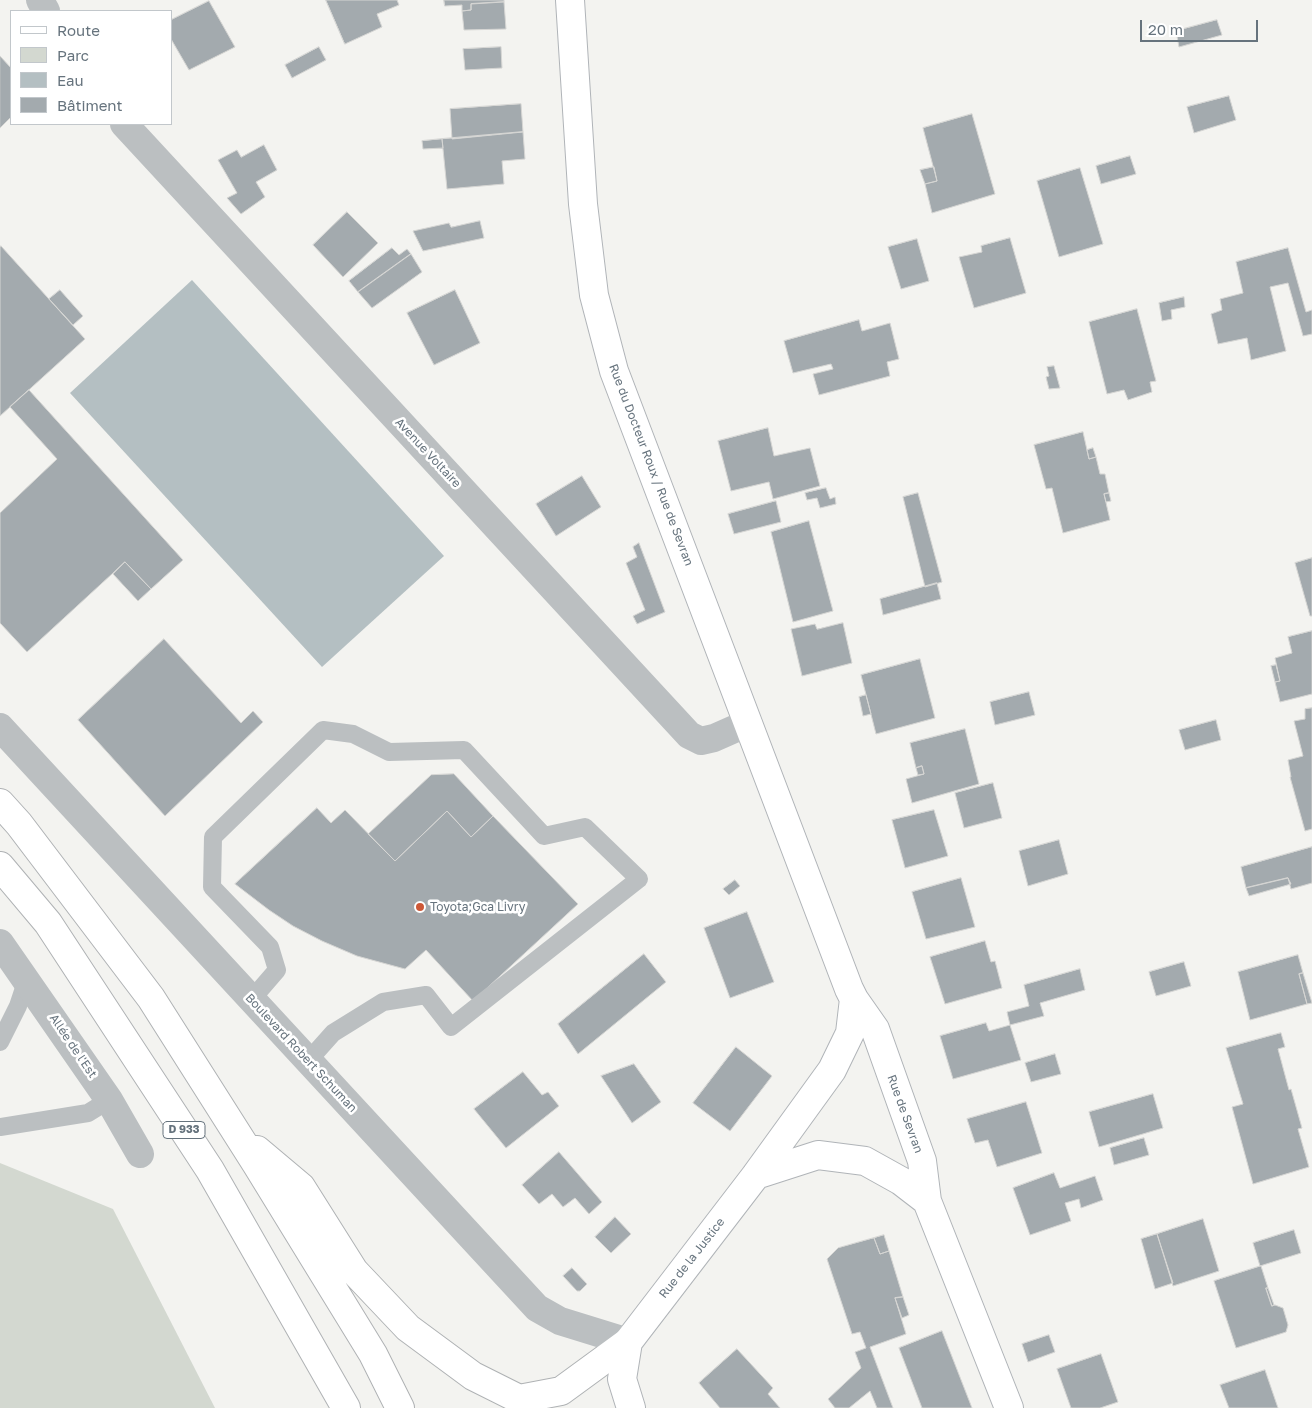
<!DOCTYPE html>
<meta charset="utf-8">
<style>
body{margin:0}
#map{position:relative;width:1312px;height:1408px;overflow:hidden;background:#f3f3f0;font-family:"Golos Text",sans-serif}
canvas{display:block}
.legend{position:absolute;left:10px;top:10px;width:162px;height:115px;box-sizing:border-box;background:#fff;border:1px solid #c2c7cb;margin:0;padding:6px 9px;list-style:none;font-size:15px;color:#66737d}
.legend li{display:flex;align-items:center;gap:10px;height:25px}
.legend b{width:25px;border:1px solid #c2c7cb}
.scale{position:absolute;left:1140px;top:20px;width:118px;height:22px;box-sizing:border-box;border:2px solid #66737d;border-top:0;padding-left:6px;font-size:15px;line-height:18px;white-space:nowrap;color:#66737d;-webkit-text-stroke:4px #fff;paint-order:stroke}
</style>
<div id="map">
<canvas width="1312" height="1408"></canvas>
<ul class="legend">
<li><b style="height:6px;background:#fff"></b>Route</li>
<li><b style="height:14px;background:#d3d8d0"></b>Parc</li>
<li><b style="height:14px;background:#b4bfc2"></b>Eau</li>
<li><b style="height:14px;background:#a3aaae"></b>Bâtiment</li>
</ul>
<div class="scale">20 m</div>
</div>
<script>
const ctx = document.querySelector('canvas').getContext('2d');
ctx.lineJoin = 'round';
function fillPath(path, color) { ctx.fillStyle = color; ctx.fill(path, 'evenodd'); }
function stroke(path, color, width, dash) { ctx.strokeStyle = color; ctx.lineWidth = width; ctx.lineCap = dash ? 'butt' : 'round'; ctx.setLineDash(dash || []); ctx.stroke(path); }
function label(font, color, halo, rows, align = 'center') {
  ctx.font = font + ' "Golos Text",sans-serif'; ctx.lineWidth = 5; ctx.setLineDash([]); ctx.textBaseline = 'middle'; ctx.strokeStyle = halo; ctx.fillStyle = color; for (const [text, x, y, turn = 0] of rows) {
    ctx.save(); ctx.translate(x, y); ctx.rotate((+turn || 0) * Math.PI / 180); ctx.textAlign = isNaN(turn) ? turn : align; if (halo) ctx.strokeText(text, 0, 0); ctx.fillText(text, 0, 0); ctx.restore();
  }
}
fillPath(new Path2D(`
 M 0,1163 L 113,1209 L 215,1408 L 0,1408 Z`), '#d3d8d0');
fillPath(new Path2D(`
 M 192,280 L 444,556 L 322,667 L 70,393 Z`), '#b4bfc2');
const building = new Path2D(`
 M 326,0 L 397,0 L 399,5 L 377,14 L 382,27 L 345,44 Z
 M 444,0 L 504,0 L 504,2 L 471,4 L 471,10 L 462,11 L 462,5 L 445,6 Z
 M 209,1 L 235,47 L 189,70 L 171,39 L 171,20 Z
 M 504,2 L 506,29 L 464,30 L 462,11 L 471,10 L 471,4 Z
 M 1217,20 L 1222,35 L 1179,47 L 1176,31 Z
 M 319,47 L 326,60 L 292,78 L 285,65 Z
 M 501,47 L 502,68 L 465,70 L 463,49 Z
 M 0,56 L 11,68 L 11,117 L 0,128 Z
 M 1229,96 L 1236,120 L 1194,133 L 1187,107 Z
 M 521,104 L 523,132 L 452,139 L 450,109 Z
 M 972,114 L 995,194 L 932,213 L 925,184 L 937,181 L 923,128 Z
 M 523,132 L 525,159 L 502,161 L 504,184 L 447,189 L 442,139 Z
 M 442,139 L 443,148 L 423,149 L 422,141 Z
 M 264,145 L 277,170 L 256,182 L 265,197 L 241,214 L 227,198 L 237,193 L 218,160 L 237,150 L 241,157 Z
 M 1130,156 L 1136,174 L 1101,184 L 1096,166 Z
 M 934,167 L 937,181 L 925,184 L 920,170 Z
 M 1080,168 L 1103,244 L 1059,257 L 1037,181 Z
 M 347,212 L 378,243 L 343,277 L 313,245 Z
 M 480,221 L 484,238 L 423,251 L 413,231 L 449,223 L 451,227 Z
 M 1010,238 L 1026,293 L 974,308 L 959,257 L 982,252 L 981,246 Z
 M 917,239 L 929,281 L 901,289 L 888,247 Z
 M 1,246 L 85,339 L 0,416 L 0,247 Z
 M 392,248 L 399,255 L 407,249 L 411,254 L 358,292 L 349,281 Z
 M 1288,248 L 1306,312 L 1312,310 L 1312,334 L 1303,336 L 1288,283 L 1270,287 L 1286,351 L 1251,360 L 1247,338 L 1218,344 L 1211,314 L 1222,310 L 1220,299 L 1243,293 L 1236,262 Z
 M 411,254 L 422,272 L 372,308 L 358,292 Z
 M 60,290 L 83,316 L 73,325 L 49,299 Z
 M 455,290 L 480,343 L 434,365 L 407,313 Z
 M 1184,297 L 1185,307 L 1171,310 L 1172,319 L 1162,321 L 1159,303 Z
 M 1137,309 L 1156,381 L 1150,382 L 1152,392 L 1128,400 L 1124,390 L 1107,394 L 1089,322 Z
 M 859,320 L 862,331 L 890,323 L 899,359 L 887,362 L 890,376 L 819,395 L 813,374 L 833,369 L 831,364 L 793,373 L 784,341 Z
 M 1054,366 L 1060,388 L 1049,389 L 1046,377 L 1049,376 L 1047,367 Z
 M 29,390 L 183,560 L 151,589 L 125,562 L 27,652 L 0,623 L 0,513 L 57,459 L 10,407 Z
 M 768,428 L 774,456 L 810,448 L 820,486 L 773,499 L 769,482 L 731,491 L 718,441 Z
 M 1083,432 L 1089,459 L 1096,457 L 1100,474 L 1105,474 L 1109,493 L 1104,494 L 1110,520 L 1063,533 L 1052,488 L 1046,489 L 1034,445 Z
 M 1093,448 L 1096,457 L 1089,459 L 1087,450 Z
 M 582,476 L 601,507 L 556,536 L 536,504 Z
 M 826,488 L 830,499 L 835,497 L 836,504 L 820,508 L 817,498 L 807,500 L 805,493 Z
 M 918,493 L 942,582 L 925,587 L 903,497 Z
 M 1109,493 L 1111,501 L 1106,502 L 1104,494 Z
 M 776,501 L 781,522 L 734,534 L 728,514 Z
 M 809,521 L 833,611 L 793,622 L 771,532 Z
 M 639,543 L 665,612 L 637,624 L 633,616 L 645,610 L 626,563 L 637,557 L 633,547 Z
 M 1312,558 L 1312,616 L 1310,616 L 1295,563 Z
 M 125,562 L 151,589 L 138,601 L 113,574 Z
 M 937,583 L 941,599 L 883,615 L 880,599 Z
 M 843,623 L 852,663 L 802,676 L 791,629 L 815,624 L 817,629 Z
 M 1312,631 L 1312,694 L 1280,702 L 1275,682 L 1280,681 L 1275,658 L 1292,653 L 1288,637 Z
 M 164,639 L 241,723 L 253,711 L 263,722 L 165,816 L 78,720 Z
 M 920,659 L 935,718 L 876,734 L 861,675 Z
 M 1276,665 L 1280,681 L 1275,682 L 1271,666 Z
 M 1029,692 L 1035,715 L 995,725 L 990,702 Z
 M 866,695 L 871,714 L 863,716 L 859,697 Z
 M 1312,708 L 1312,829 L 1305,831 L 1290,777 L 1291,777 L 1288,760 L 1303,756 L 1294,721 L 1305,719 L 1305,709 Z
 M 1216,720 L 1221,740 L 1185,750 L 1179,730 Z
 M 965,729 L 979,784 L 912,803 L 906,779 L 924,774 L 922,766 L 916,768 L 910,743 Z
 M 922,766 L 924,774 L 918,775 L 916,768 Z
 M 454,774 L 493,816 L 471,837 L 447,811 L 395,861 L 368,834 L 431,775 Z
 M 993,783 L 1002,818 L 964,828 L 955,793 Z
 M 317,808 L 331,823 L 345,810 L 395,861 L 447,811 L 471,837 L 493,816 L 578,904 L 473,1001 L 426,950 L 405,969 L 357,956 L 322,941 L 293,926 L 269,910 L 235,884 Z
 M 934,810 L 948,856 L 905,868 L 892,820 Z
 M 1059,840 L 1068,874 L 1028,886 L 1019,851 Z
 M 1312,847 L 1312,883 L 1291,889 L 1288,878 L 1246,888 L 1241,867 Z
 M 961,878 L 975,927 L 926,939 L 912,892 Z
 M 1288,878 L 1291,884 L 1249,896 L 1246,888 Z
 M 735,880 L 740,886 L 729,895 L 723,889 Z
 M 747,912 L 774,982 L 730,998 L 704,928 Z
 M 985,941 L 991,962 L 995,961 L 1002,988 L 945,1004 L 930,957 Z
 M 644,954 L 666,982 L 578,1054 L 558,1024 Z
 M 1298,955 L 1303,973 L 1299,974 L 1307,1004 L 1250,1020 L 1238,972 Z
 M 1184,962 L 1191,986 L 1156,996 L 1149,972 Z
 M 1080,969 L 1085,990 L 1040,1003 L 1044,1016 L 1010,1025 L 1007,1012 L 1029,1006 L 1024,985 Z
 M 1303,973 L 1312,1003 L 1307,1004 L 1299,974 Z
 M 986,1023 L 989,1031 L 1010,1025 L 1021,1060 L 953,1079 L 940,1036 Z
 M 1281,1033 L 1285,1047 L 1278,1049 L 1289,1090 L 1291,1089 L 1302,1128 L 1298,1129 L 1309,1167 L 1253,1184 L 1232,1107 L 1243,1104 L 1226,1048 Z
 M 736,1047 L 772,1076 L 730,1131 L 693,1103 Z
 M 1055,1054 L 1061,1074 L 1031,1082 L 1025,1063 Z
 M 634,1064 L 661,1102 L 632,1123 L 601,1076 Z
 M 523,1072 L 542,1095 L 548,1092 L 559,1106 L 506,1148 L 474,1109 Z
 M 1153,1094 L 1163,1128 L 1099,1147 L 1089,1112 Z
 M 1026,1102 L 1042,1153 L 997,1167 L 988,1140 L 975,1143 L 967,1119 Z
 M 1144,1138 L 1149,1155 L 1114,1165 L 1110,1148 Z
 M 559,1152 L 602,1202 L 589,1214 L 575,1198 L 563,1207 L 552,1194 L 539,1204 L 522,1185 Z
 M 1054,1173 L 1060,1188 L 1095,1176 L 1103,1200 L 1081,1208 L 1079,1199 L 1065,1203 L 1071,1221 L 1030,1235 L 1013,1188 Z
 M 615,1217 L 631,1234 L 611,1253 L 595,1237 Z
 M 1203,1219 L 1219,1271 L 1173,1286 L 1157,1234 Z
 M 1294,1230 L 1301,1253 L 1260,1266 L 1253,1243 Z
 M 1157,1234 L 1173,1283 L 1155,1289 L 1141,1239 Z
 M 884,1235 L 889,1251 L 880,1254 L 874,1238 Z
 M 874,1238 L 880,1254 L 889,1251 L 903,1297 L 895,1298 L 906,1334 L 870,1347 L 893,1408 L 877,1408 L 870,1391 L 849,1408 L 835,1408 L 828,1399 L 861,1368 L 855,1352 L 866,1348 L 860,1332 L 852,1334 L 827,1259 L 838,1248 Z
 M 1261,1266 L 1268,1288 L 1266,1288 L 1272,1306 L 1275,1305 L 1283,1308 L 1288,1325 L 1286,1332 L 1236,1348 L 1214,1281 Z
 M 572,1268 L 587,1284 L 580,1291 L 577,1291 L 563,1276 Z
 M 1266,1288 L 1268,1288 L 1274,1305 L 1272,1306 Z
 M 903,1297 L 909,1315 L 902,1318 L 895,1298 Z
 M 942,1331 L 972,1408 L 922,1408 L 899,1348 Z
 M 1049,1335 L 1055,1352 L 1028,1362 L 1022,1344 Z
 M 737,1349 L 773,1388 L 768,1394 L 780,1408 L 720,1408 L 699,1383 Z
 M 1101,1354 L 1118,1402 L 1100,1408 L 1071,1408 L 1057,1369 Z
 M 1265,1370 L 1278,1408 L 1229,1408 L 1220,1385 Z`);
fillPath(building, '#a3aaae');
stroke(building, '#d5d5d3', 1);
const secondary = new Path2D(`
 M 570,0 L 583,204 L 594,295 L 614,371 L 849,989 L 854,999 L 875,1029 L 922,1161 L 927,1201 L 1009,1408
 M 756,1175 L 818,1155 L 865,1161 L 901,1181 L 927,1201
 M 631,1408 L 622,1379 L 628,1342 L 756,1175 L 832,1070 L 850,1033 L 854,999`);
const trunk = new Path2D(`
 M 0,803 L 19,824 L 151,998 L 257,1165 L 373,1354 L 400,1408
 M 0,866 L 48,923 L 210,1170 L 346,1408
 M 257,1150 L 301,1187 L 354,1271 L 408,1328 L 473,1376 L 519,1399 L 561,1391 L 628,1342`);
stroke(secondary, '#b0b4b8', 30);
stroke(trunk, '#afb2b4', 30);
stroke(new Path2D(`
 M 252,999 L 277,970 L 270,947 L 212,887 L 213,837 L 323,730 L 353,734 L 389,752 L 464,750 L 544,836 L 585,827 L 639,879 L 451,1027 L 426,995 L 383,1002 L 333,1033 L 308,1061
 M 0,1042 L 18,1006 L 27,979
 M 0,1127 L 88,1113 L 109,1100`), '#bbbfc1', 18);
stroke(new Path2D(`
 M 0,943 L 109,1100 L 140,1154`), '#bbbfc1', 28);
stroke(new Path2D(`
 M 40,0 L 46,11
 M 124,124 L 689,735 L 701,741 L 714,738 L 748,723
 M 0,727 L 537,1308 L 560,1321 L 628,1342`), '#bbbfc1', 28);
stroke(secondary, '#fff', 28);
stroke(trunk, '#fff', 28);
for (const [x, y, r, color] of [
 [420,907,5,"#cd5837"]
]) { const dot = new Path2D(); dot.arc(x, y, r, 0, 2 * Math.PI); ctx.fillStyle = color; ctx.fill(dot); stroke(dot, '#fff', 2); }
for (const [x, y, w] of [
 [184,1130,42]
]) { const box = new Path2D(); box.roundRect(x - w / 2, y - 8.5, w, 17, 4); ctx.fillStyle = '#fff'; ctx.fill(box); stroke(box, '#66737d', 1); }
label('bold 11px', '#66737d', null, [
 ["D 933",184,1130]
]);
label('12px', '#66737d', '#fff', [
 ["Avenue Voltaire",428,453,47],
 ["Rue du Docteur Roux / Rue de Sevran",651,465,69],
 ["Allée de l'Est",73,1046,56],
 ["Boulevard Robert Schuman",301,1053,47],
 ["Rue de Sevran",905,1114,70],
 ["Rue de la Justice",692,1258,-52]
]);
label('12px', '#66737d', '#fff', [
 ["Toyota;Gca Livry",430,907]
], 'left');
</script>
